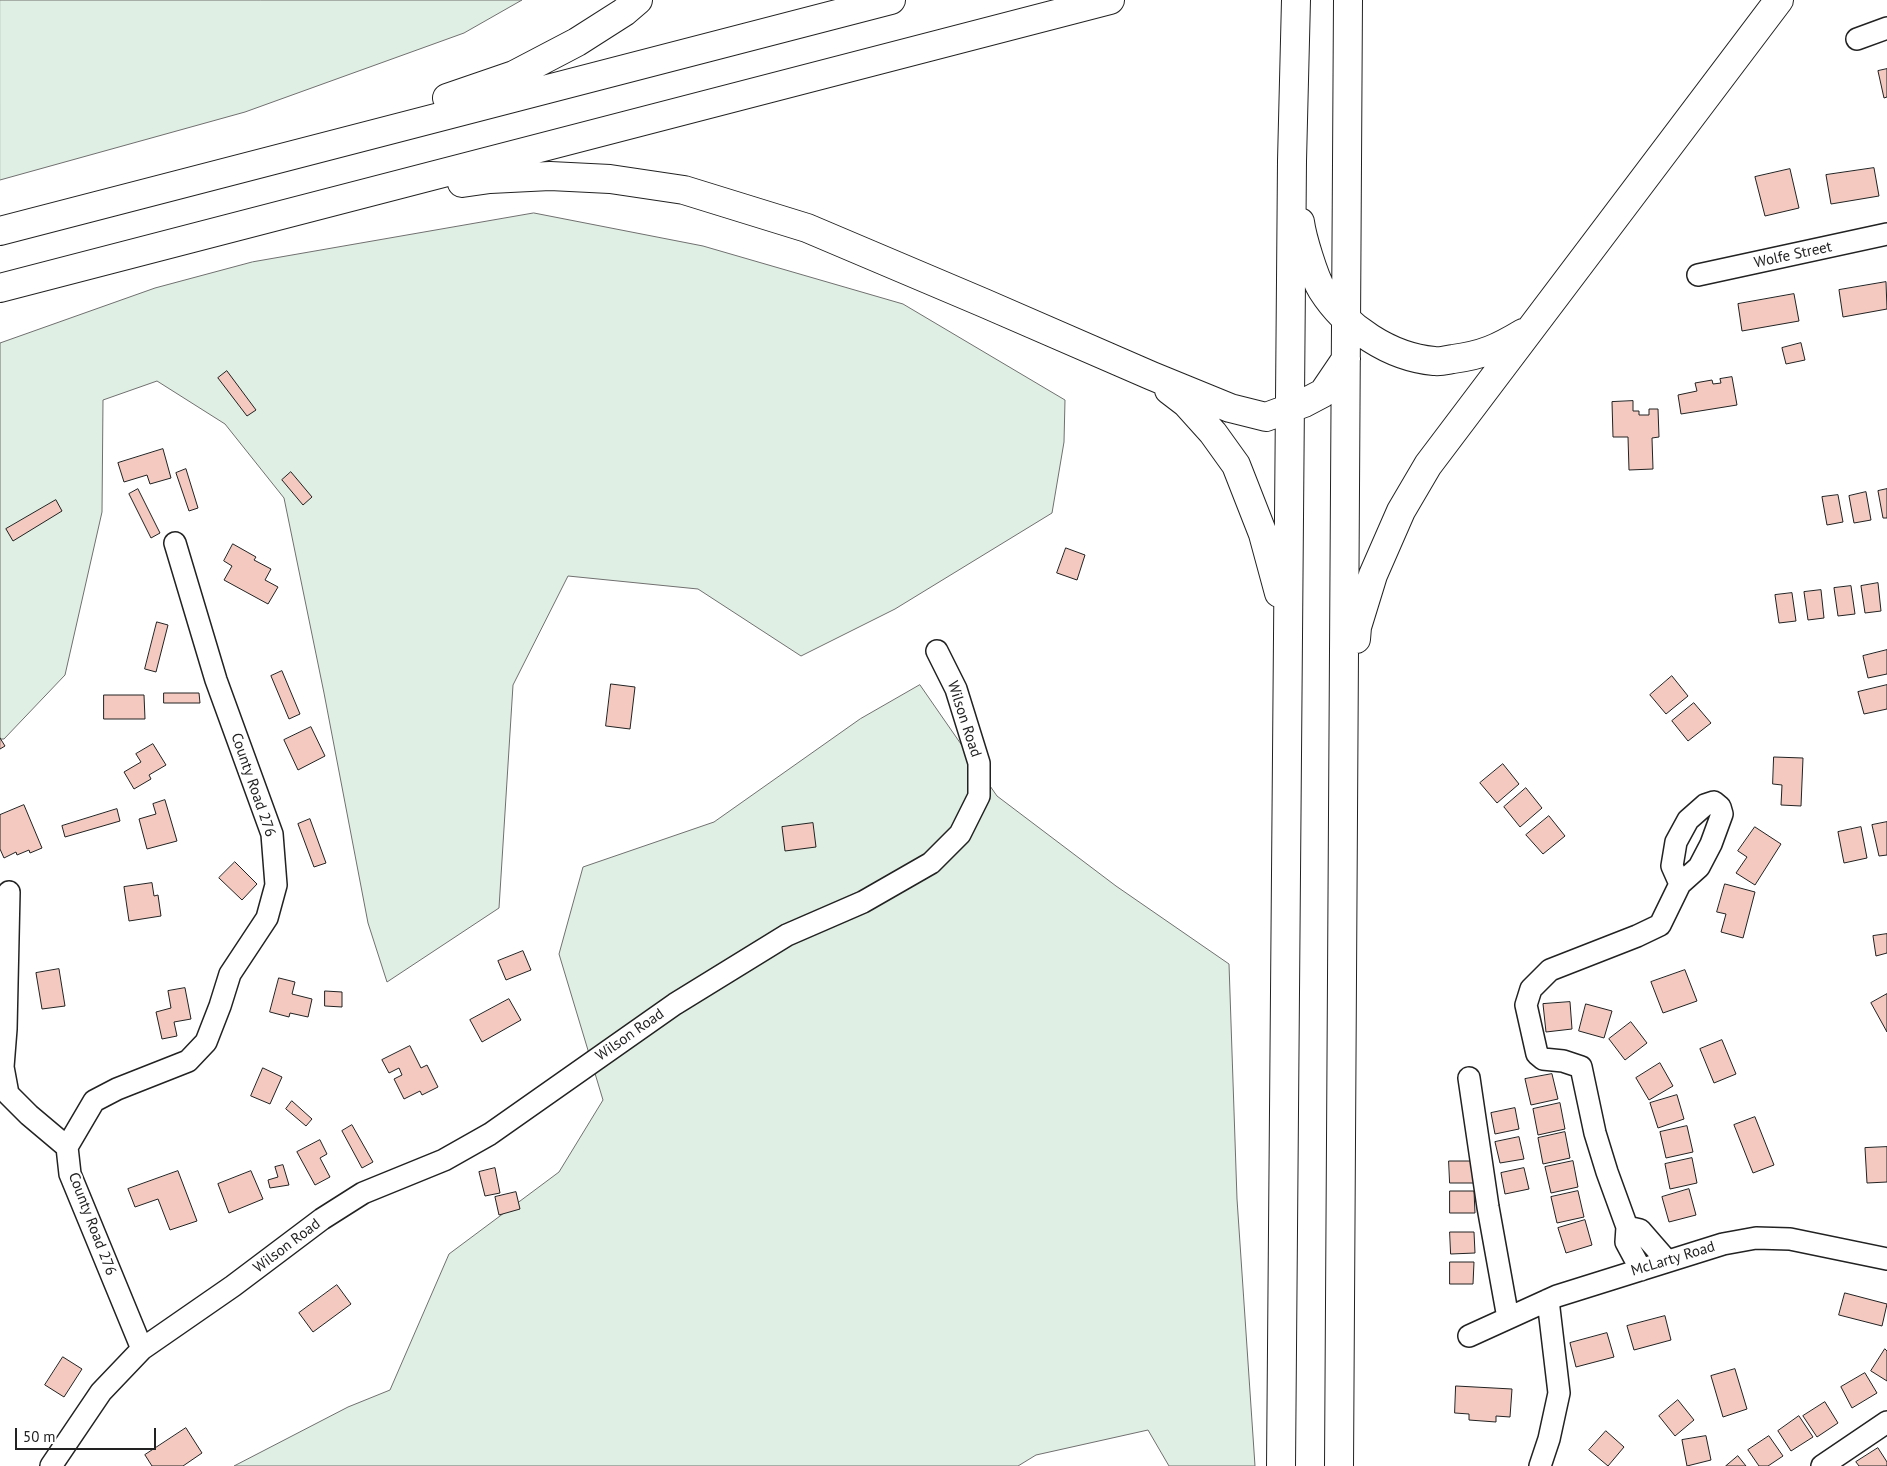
<!DOCTYPE html>
<style>
body{margin:0}
#map{position:relative;width:1887px;height:1466px;overflow:hidden;background:#fff;font-family:"PT Sans",sans-serif}
canvas{display:block}
.scale{position:absolute;left:15px;top:1428px;width:141px;height:22px;box-sizing:border-box;border:2px solid #222;border-top:0;padding-left:6px;font-size:15px;line-height:18px;white-space:nowrap;color:#222;-webkit-text-stroke:4px #fff;paint-order:stroke}
</style>
<div id="map">
<canvas width="1887" height="1466"></canvas>
<div class="scale">50 m</div>
</div>
<script>
const ctx = document.querySelector('canvas').getContext('2d');
ctx.lineJoin = 'round';
function fillPath(path, color) { ctx.fillStyle = color; ctx.fill(path, 'evenodd'); }
function stroke(path, color, width, dash) { ctx.strokeStyle = color; ctx.lineWidth = width; ctx.lineCap = dash ? 'butt' : 'round'; ctx.setLineDash(dash || []); ctx.stroke(path); }
function label(font, color, halo, rows, align = 'center') {
  ctx.font = font + ' "PT Sans",sans-serif'; ctx.lineWidth = 4; ctx.setLineDash([]); ctx.textBaseline = 'middle'; ctx.strokeStyle = halo; ctx.fillStyle = color; for (const [text, x, y, turn = 0] of rows) {
    ctx.save(); ctx.translate(x, y); ctx.rotate((+turn || 0) * Math.PI / 180); ctx.textAlign = isNaN(turn) ? turn : align; if (halo) ctx.strokeText(text, 0, 0); ctx.fillText(text, 0, 0); ctx.restore();
  }
}
const green = new Path2D(`
 M 0,0 L 522,0 L 464,33 L 245,112 L 0,180 Z
 M 534,213 L 703,246 L 903,304 L 1065,400 L 1064,442 L 1052,513 L 895,609 L 801,656 L 698,589 L 568,576 L 513,685 L 499,908 L 387,982 L 368,923 L 324,693 L 284,498 L 225,424 L 157,381 L 103,400 L 102,512 L 65,675 L 4,739 L 0,739 L 0,343 L 155,288 L 252,262 Z
 M 920,685 L 997,796 L 1116,886 L 1229,964 L 1237,1199 L 1255,1466 L 1169,1466 L 1148,1430 L 1036,1455 L 1018,1466 L 234,1466 L 348,1407 L 390,1390 L 449,1254 L 559,1172 L 603,1100 L 559,954 L 583,867 L 714,822 L 860,719 Z`);
fillPath(green, '#e0efe3');
stroke(green, '#6f6f6f', 1);
const building = new Path2D(`
 M 1887,69 L 1887,97 L 1884,98 L 1878,71 Z
 M 1874,168 L 1879,196 L 1831,204 L 1826,175 Z
 M 1790,169 L 1799,208 L 1765,216 L 1755,177 Z
 M 1886,282 L 1887,309 L 1843,317 L 1839,290 Z
 M 1794,294 L 1799,321 L 1742,331 L 1738,304 Z
 M 1801,343 L 1805,360 L 1786,364 L 1782,348 Z
 M 227,371 L 256,410 L 247,416 L 218,378 Z
 M 1732,377 L 1737,405 L 1681,414 L 1678,395 L 1697,391 L 1695,383 L 1712,380 L 1713,384 L 1721,383 L 1720,379 Z
 M 1633,401 L 1633,411 L 1639,411 L 1639,415 L 1649,415 L 1649,409 L 1658,409 L 1659,437 L 1652,438 L 1653,469 L 1629,470 L 1628,437 L 1613,437 L 1612,402 Z
 M 163,449 L 171,478 L 150,484 L 147,475 L 124,482 L 118,463 Z
 M 186,469 L 198,508 L 189,511 L 176,473 Z
 M 291,472 L 312,497 L 303,505 L 282,480 Z
 M 138,489 L 160,533 L 151,538 L 129,494 Z
 M 1887,489 L 1887,518 L 1883,518 L 1878,491 Z
 M 1866,492 L 1871,520 L 1854,523 L 1849,496 Z
 M 1838,495 L 1843,522 L 1827,525 L 1822,497 Z
 M 56,500 L 62,511 L 13,541 L 6,529 Z
 M 233,544 L 256,557 L 254,560 L 271,569 L 265,580 L 278,587 L 268,604 L 224,580 L 232,566 L 224,561 Z
 M 1066,548 L 1085,555 L 1077,580 L 1057,573 Z
 M 1878,583 L 1881,611 L 1865,613 L 1861,586 Z
 M 1851,586 L 1855,614 L 1838,616 L 1834,588 Z
 M 1821,590 L 1824,618 L 1808,620 L 1804,592 Z
 M 1792,593 L 1796,621 L 1779,623 L 1775,595 Z
 M 157,622 L 168,625 L 156,672 L 145,669 Z
 M 1887,650 L 1887,674 L 1868,678 L 1863,656 Z
 M 282,671 L 300,714 L 289,719 L 271,676 Z
 M 1672,676 L 1688,696 L 1666,714 L 1650,695 Z
 M 611,684 L 635,687 L 630,729 L 606,726 Z
 M 1887,685 L 1887,709 L 1864,714 L 1858,692 Z
 M 164,693 L 199,693 L 200,703 L 164,703 Z
 M 104,695 L 144,695 L 145,719 L 104,719 Z
 M 1694,703 L 1711,723 L 1688,741 L 1672,721 Z
 M 311,727 L 325,756 L 298,770 L 284,740 Z
 M 0,738 L 5,746 L 0,749 Z
 M 153,744 L 166,765 L 149,775 L 151,779 L 134,789 L 124,772 L 141,762 L 136,754 Z
 M 1774,757 L 1803,758 L 1801,806 L 1781,805 L 1782,785 L 1773,784 Z
 M 1503,764 L 1519,784 L 1497,803 L 1480,783 Z
 M 1526,788 L 1542,808 L 1520,827 L 1504,807 Z
 M 165,800 L 177,841 L 147,849 L 139,819 L 156,814 L 153,804 Z
 M 24,805 L 42,848 L 30,853 L 29,850 L 17,855 L 16,852 L 4,858 L 0,849 L 0,815 Z
 M 117,809 L 120,821 L 65,837 L 62,826 Z
 M 1549,816 L 1565,836 L 1543,854 L 1526,835 Z
 M 310,819 L 326,863 L 314,867 L 298,824 Z
 M 1887,822 L 1887,855 L 1879,856 L 1872,825 Z
 M 813,823 L 816,847 L 785,851 L 782,827 Z
 M 1755,827 L 1781,844 L 1755,885 L 1736,873 L 1747,857 L 1738,851 Z
 M 1861,827 L 1867,858 L 1844,863 L 1838,832 Z
 M 235,862 L 257,884 L 242,900 L 219,878 Z
 M 152,883 L 154,896 L 158,895 L 161,916 L 129,921 L 124,887 Z
 M 1725,884 L 1755,892 L 1743,938 L 1721,932 L 1726,914 L 1717,912 Z
 M 1887,934 L 1887,953 L 1876,956 L 1873,936 Z
 M 523,951 L 531,970 L 506,980 L 498,961 Z
 M 59,969 L 65,1006 L 42,1009 L 36,973 Z
 M 1685,970 L 1697,1001 L 1663,1013 L 1651,982 Z
 M 279,978 L 295,982 L 292,994 L 312,999 L 308,1017 L 290,1013 L 289,1017 L 270,1012 Z
 M 185,988 L 191,1019 L 174,1022 L 177,1036 L 162,1039 L 156,1012 L 171,1008 L 168,991 Z
 M 325,991 L 342,992 L 342,1007 L 325,1006 Z
 M 1887,994 L 1887,1032 L 1871,1003 Z
 M 509,999 L 521,1020 L 482,1042 L 470,1020 Z
 M 1570,1002 L 1572,1029 L 1546,1032 L 1543,1004 Z
 M 1586,1004 L 1612,1011 L 1604,1038 L 1579,1031 Z
 M 1631,1022 L 1647,1043 L 1625,1060 L 1609,1039 Z
 M 1722,1040 L 1736,1074 L 1714,1083 L 1700,1049 Z
 M 410,1046 L 421,1068 L 427,1065 L 438,1087 L 422,1095 L 420,1091 L 404,1099 L 394,1079 L 402,1075 L 399,1068 L 389,1073 L 382,1060 Z
 M 1660,1063 L 1673,1086 L 1649,1100 L 1636,1078 Z
 M 263,1068 L 282,1077 L 270,1104 L 251,1096 Z
 M 1552,1074 L 1558,1099 L 1531,1105 L 1525,1079 Z
 M 1677,1095 L 1684,1119 L 1658,1128 L 1650,1103 Z
 M 292,1101 L 312,1119 L 306,1126 L 286,1109 Z
 M 1560,1103 L 1565,1129 L 1538,1135 L 1533,1109 Z
 M 1515,1108 L 1519,1129 L 1495,1134 L 1491,1113 Z
 M 1755,1117 L 1774,1165 L 1753,1173 L 1734,1125 Z
 M 352,1125 L 373,1162 L 362,1168 L 342,1131 Z
 M 1687,1126 L 1693,1152 L 1666,1158 L 1660,1132 Z
 M 1565,1132 L 1570,1158 L 1543,1164 L 1538,1138 Z
 M 1519,1137 L 1524,1159 L 1500,1163 L 1495,1142 Z
 M 320,1140 L 327,1154 L 320,1158 L 330,1177 L 315,1185 L 297,1152 Z
 M 1887,1147 L 1887,1182 L 1867,1183 L 1865,1148 Z
 M 1692,1158 L 1697,1183 L 1670,1189 L 1665,1164 Z
 M 1449,1161 L 1474,1161 L 1474,1183 L 1450,1183 Z
 M 1573,1161 L 1578,1187 L 1551,1193 L 1545,1167 Z
 M 283,1165 L 289,1185 L 270,1188 L 268,1180 L 278,1177 L 275,1167 Z
 M 495,1168 L 500,1193 L 485,1196 L 479,1172 Z
 M 1524,1168 L 1529,1189 L 1505,1194 L 1501,1173 Z
 M 178,1171 L 197,1221 L 170,1230 L 158,1199 L 135,1207 L 128,1189 Z
 M 251,1171 L 263,1199 L 229,1213 L 218,1184 Z
 M 1689,1189 L 1696,1215 L 1669,1222 L 1662,1197 Z
 M 1450,1191 L 1474,1191 L 1475,1213 L 1450,1213 Z
 M 1578,1191 L 1584,1217 L 1557,1223 L 1551,1197 Z
 M 516,1192 L 520,1209 L 499,1215 L 495,1197 Z
 M 1585,1220 L 1592,1245 L 1566,1253 L 1558,1228 Z
 M 1450,1232 L 1474,1232 L 1475,1253 L 1451,1254 Z
 M 1450,1262 L 1474,1262 L 1473,1284 L 1450,1284 Z
 M 337,1285 L 351,1304 L 313,1332 L 299,1313 Z
 M 1845,1293 L 1887,1304 L 1882,1326 L 1839,1315 Z
 M 1665,1316 L 1671,1340 L 1634,1350 L 1627,1326 Z
 M 1607,1333 L 1614,1357 L 1576,1367 L 1570,1343 Z
 M 1885,1349 L 1887,1351 L 1887,1381 L 1871,1371 Z
 M 63,1357 L 82,1369 L 64,1397 L 45,1385 Z
 M 1735,1369 L 1747,1409 L 1723,1417 L 1711,1376 Z
 M 1865,1373 L 1877,1393 L 1852,1408 L 1841,1387 Z
 M 1456,1386 L 1512,1389 L 1510,1417 L 1496,1416 L 1496,1422 L 1469,1420 L 1469,1414 L 1455,1413 Z
 M 1678,1400 L 1694,1420 L 1675,1436 L 1659,1416 Z
 M 1825,1402 L 1838,1423 L 1817,1437 L 1803,1416 Z
 M 1799,1416 L 1813,1437 L 1791,1451 L 1778,1431 Z
 M 186,1428 L 202,1453 L 183,1466 L 152,1466 L 145,1455 Z
 M 1606,1431 L 1624,1447 L 1608,1466 L 1589,1450 Z
 M 1706,1436 L 1711,1460 L 1687,1466 L 1682,1440 Z
 M 1769,1436 L 1783,1456 L 1768,1466 L 1759,1466 L 1748,1450 Z
 M 1878,1448 L 1887,1462 L 1887,1466 L 1859,1466 L 1856,1462 Z
 M 1738,1456 L 1746,1466 L 1726,1466 Z`);
fillPath(building, '#f3c9c0');
stroke(building, '#222', 1);
const minor = new Path2D(`
 M 1857,39 L 1887,28
 M 1698,275 L 1887,234
 M 9,892 L 6,1029 L 3,1067 L 8,1094 L 29,1115 L 67,1147
 M 1469,1078 L 1488,1207 L 1508,1318
 M 1627,1227 L 1640,1230 L 1667,1261
 M 1641,1270 L 1626,1242 L 1627,1227 L 1607,1172 L 1595,1133 L 1581,1067 L 1563,1061 L 1543,1059 L 1537,1054 L 1526,1005 L 1531,989 L 1550,970 L 1637,936 L 1660,925 L 1680,884 L 1699,867 L 1711,844 L 1722,814 L 1720,807 L 1714,802 L 1705,805 L 1688,820 L 1676,842 L 1672,866 L 1680,884
 M 1469,1336 L 1557,1296 L 1723,1244 L 1756,1238 L 1790,1239 L 1887,1259
 M 142,1349 L 70,1174 L 67,1147 L 94,1101 L 117,1089 L 188,1061 L 206,1042 L 220,1006 L 230,974 L 267,918 L 276,885 L 272,834 L 216,680 L 175,543
 M 51,1466 L 101,1392 L 142,1349 L 233,1286 L 322,1219 L 363,1193 L 444,1160 L 490,1134 L 675,1004 L 787,935 L 863,902 L 931,863 L 960,834 L 979,796 L 979,763 L 956,689 L 937,651
 M 1540,1466 L 1549,1439 L 1559,1393 L 1548,1300
 M 1822,1466 L 1887,1422`);
const highway = new Path2D(`
 M 447,98 L 514,75 L 577,42 L 624,12 L 638,0
 M 462,183 L 490,179 L 550,176 L 610,179 L 684,190 L 807,228 L 984,303 L 1152,376 L 1230,408 L 1266,417 L 1304,403 L 1323,393 L 1346,359
 M 1300,222 C 1302,237 1314,277 1322,290 C 1346,328 1390,357 1434,361 C 1440,362 1447,360 1453,359 C 1483,355 1498,348 1523,333
 M 0,231 L 891,0
 M 0,288 L 1110,0
 M 1169,390 L 1186,403 L 1213,433 L 1236,465 L 1263,534 L 1279,593
 M 1356,639 L 1357,627 L 1373,575 L 1401,511 L 1428,465 L 1779,0
 M 1281,1466 L 1292,161 L 1296,0
 M 1339,1466 L 1348,0`);
stroke(minor, '#222', 24);
stroke(highway, '#222', 30);
stroke(minor, '#fff', 21);
stroke(highway, '#fff', 28);
label('15px', '#222', '#fff', [
 ["Wolfe Street",1793,255,-12],
 ["Wilson Road",964,719,72],
 ["County Road 276",253,785,71],
 ["Wilson Road",630,1035,-35],
 ["County Road 276",92,1224,69],
 ["Wilson Road",287,1246,-37],
 ["McLarty Road",1673,1259,-17]
]);
</script>
